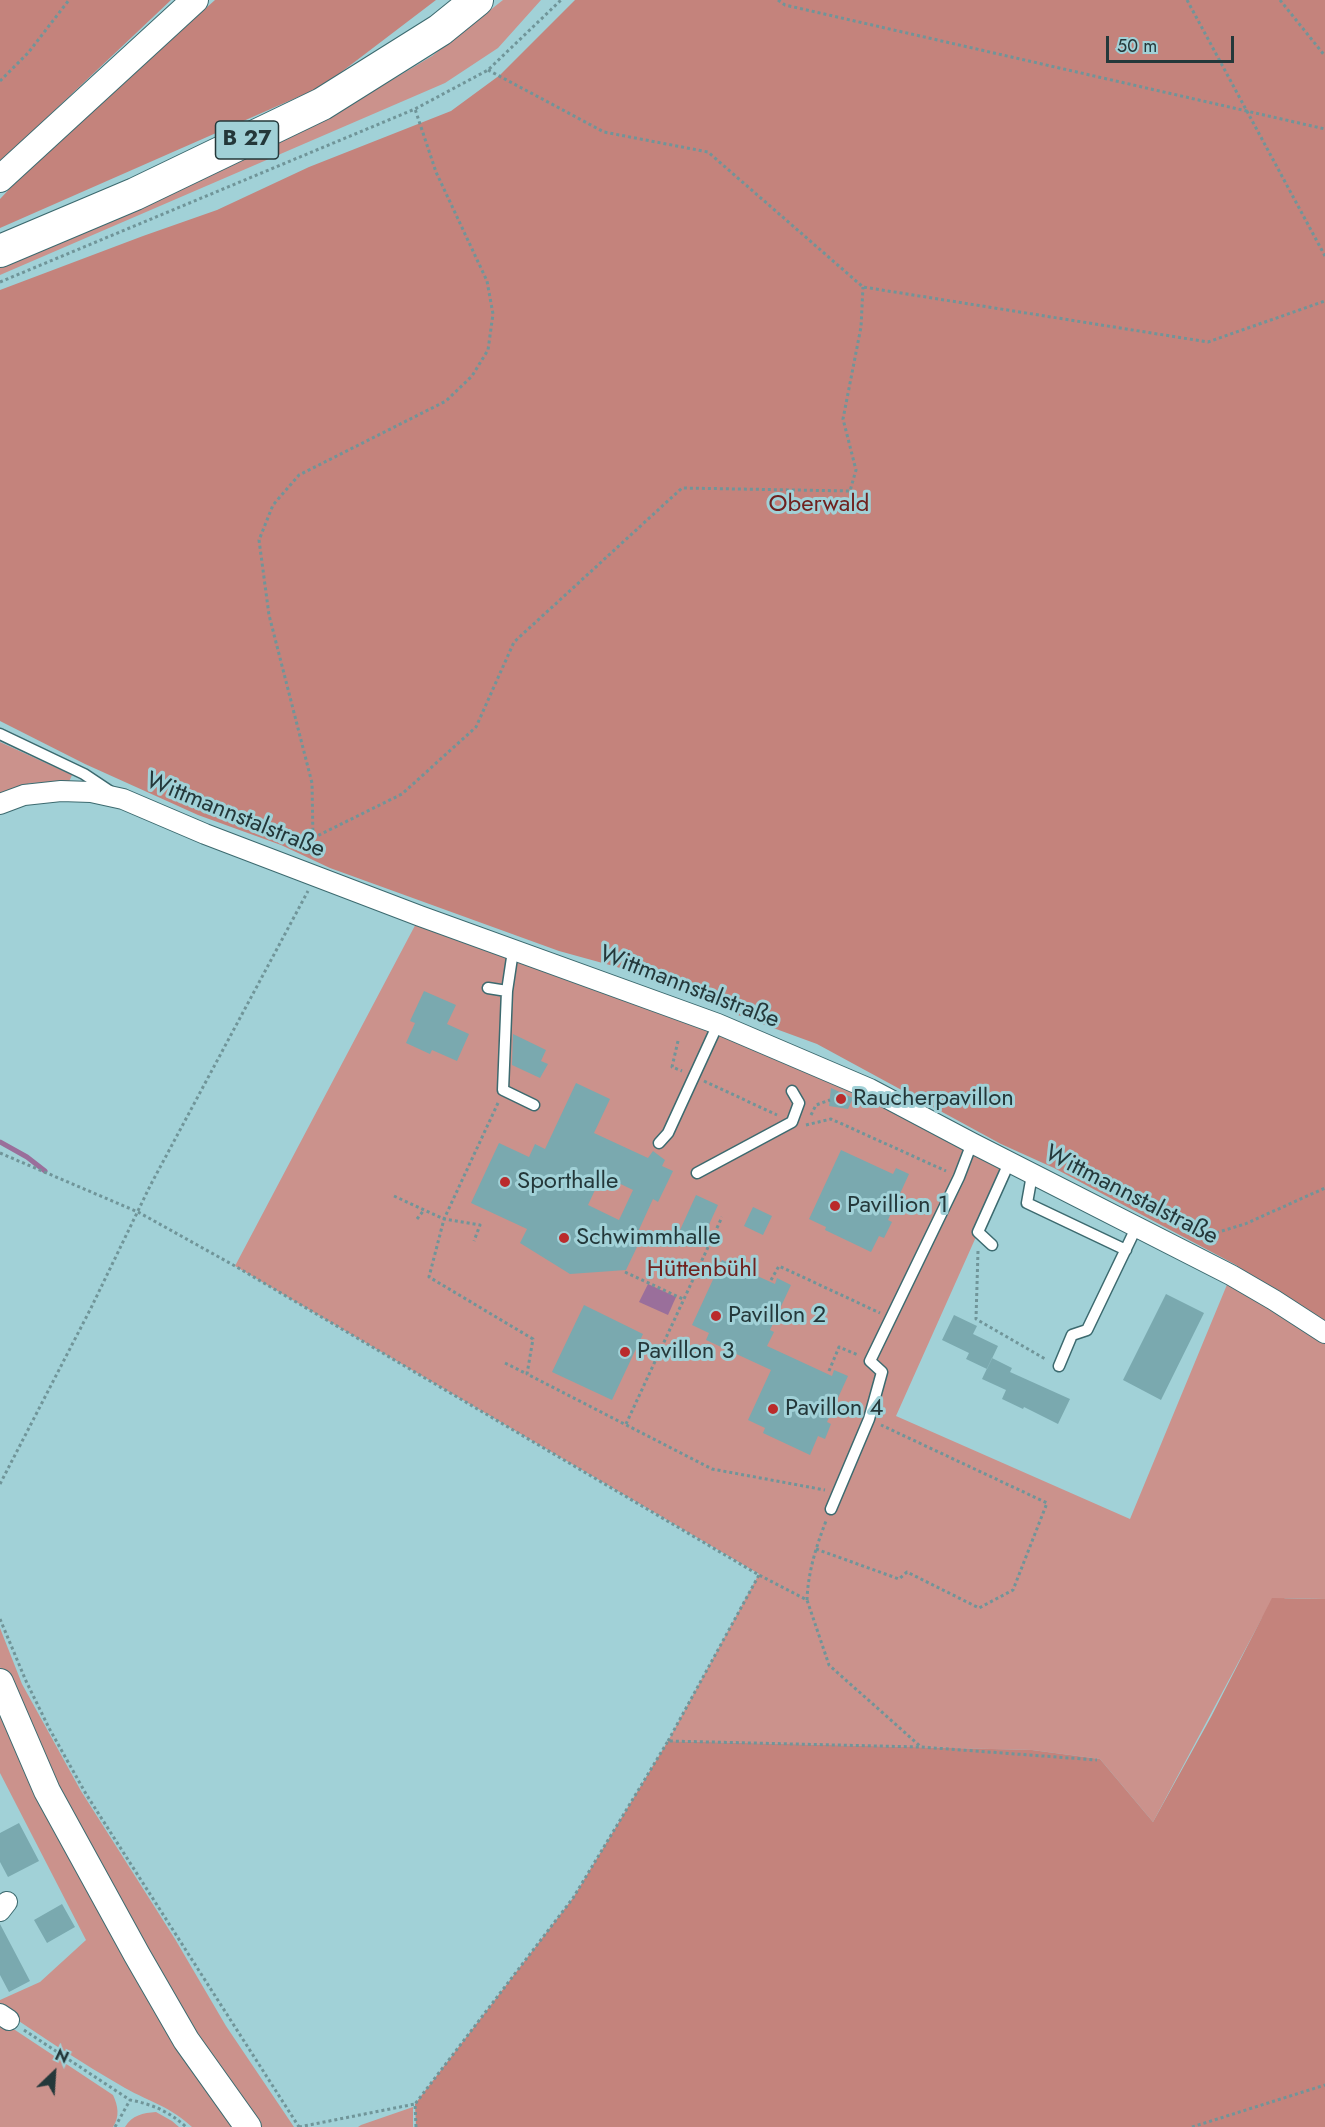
<!DOCTYPE html>
<meta charset="utf-8">
<style>
body{margin:0}
#map{position:relative;width:1325px;height:2127px;overflow:hidden;background:#a1d1d7;font-family:Jost,sans-serif}
canvas{display:block}
.north{position:absolute;left:24px;top:2043px;width:60px;height:60px;-webkit-text-stroke:4px #a1d1d7;paint-order:stroke;rotate:25deg;font-size:16px;font-weight:700;line-height:24px;text-align:center;color:#24383a}
.north::after{content:'';display:block;margin:auto;width:21px;height:27px;background:#24383a;clip-path:polygon(50% 0,100% 100%,50% 72%,0 100%)}
.scale{position:absolute;left:1106px;top:36px;width:128px;height:27px;box-sizing:border-box;border:3px solid #24383a;border-top:0;padding-left:8px;font-size:18px;line-height:21px;white-space:nowrap;color:#24383a;-webkit-text-stroke:4px #a1d1d7;paint-order:stroke}
</style>
<div id="map">
<canvas width="1325" height="2127"></canvas>
<div class="north">N</div>
<div class="scale">50 m</div>
</div>
<script>
const ctx = document.querySelector('canvas').getContext('2d');
ctx.lineJoin = 'round';
function fillPath(path, color) { ctx.fillStyle = color; ctx.fill(path, 'evenodd'); }
function stroke(path, color, width, dash) { ctx.strokeStyle = color; ctx.lineWidth = width; ctx.lineCap = dash ? 'butt' : 'round'; ctx.setLineDash(dash || []); ctx.stroke(path); }
function label(font, color, halo, rows, align = 'center') {
  ctx.font = font + ' Jost,sans-serif'; ctx.lineWidth = 6; ctx.setLineDash([]); ctx.textBaseline = 'middle'; ctx.strokeStyle = halo; ctx.fillStyle = color; for (const [text, x, y, turn = 0] of rows) {
    ctx.save(); ctx.translate(x, y); ctx.rotate((+turn || 0) * Math.PI / 180); ctx.textAlign = isNaN(turn) ? turn : align; if (halo) ctx.strokeText(text, 0, 0); ctx.fillText(text, 0, 0); ctx.restore();
  }
}
fillPath(new Path2D(`
 M 503,0 L 541,0 L 498,48 L 445,83 L 0,275 L 0,259 L 220,171 L 320,123 L 432,56 Z
 M 0,742 L 72,775 L 69,782 L 30,783 L 0,796 Z
 M 420,916 L 807,1061 L 1009,1163 L 896,1416 L 1130,1519 L 1231,1275 L 1325,1334 L 1325,1599 L 1285,1598 L 1262,1618 L 1153,1822 L 1100,1759 L 1032,1750 L 668,1741 L 759,1574 L 235,1266 Z
 M 0,1628 L 22,1684 L 81,1791 L 175,1939 L 226,2026 L 294,2127 L 253,2127 L 179,2021 L 40,1772 L 0,1667 Z
 M 0,1707 L 237,2127 L 192,2127 C 171,2107 150,2102 125,2088 C 82,2063 40,2036 0,2008 L 0,2000 L 40,1982 L 86,1940 L 0,1773 Z
 M 0,2020 L 113,2095 C 118,2106 120,2116 113,2127 L 0,2127 Z
 M 413,2107 L 413,2127 L 358,2127 L 361,2125 Z
 M 156,2112 L 172,2121 L 179,2127 L 125,2127 C 132,2115 143,2113 156,2112 Z`), '#cb928c');
fillPath(new Path2D(`
 M 0,0 L 171,0 L 0,162 Z
 M 215,0 L 436,0 L 323,86 L 0,228 L 0,199 L 41,155 Z
 M 575,0 L 1325,0 L 1325,1328 L 1236,1265 L 1054,1168 L 1001,1144 L 817,1044 L 727,1011 L 617,967 L 559,951 L 330,868 L 281,845 L 198,815 L 85,764 L 0,721 L 0,290 L 143,236 L 217,210 L 309,167 L 451,111 L 500,75 Z
 M 1272,1598 L 1325,1599 L 1325,2127 L 416,2127 L 415,2104 L 573,1898 L 668,1741 L 1032,1750 L 1100,1759 L 1153,1822 L 1211,1717 Z`), '#c4837c');
fillPath(new Path2D(`
 M 648,1284 L 676,1297 L 668,1315 L 639,1302 Z`), '#9a6f9b');
stroke(new Path2D(`
 M 0,1142 L 27,1157 L 45,1171`), '#9a6f9b', 5);
fillPath(new Path2D(`
 M 424,991 L 456,1005 L 447,1024 L 469,1034 L 457,1061 L 432,1050 L 430,1054 L 406,1043 L 415,1023 L 410,1021 Z
 M 513,1034 L 546,1050 L 541,1061 L 548,1064 L 540,1078 L 512,1065 Z
 M 576,1083 L 610,1099 L 594,1133 L 648,1158 L 653,1151 L 665,1160 L 662,1166 L 673,1171 L 658,1202 L 653,1199 L 632,1245 L 637,1247 L 626,1270 L 570,1274 L 520,1243 L 527,1229 L 471,1203 L 499,1143 L 529,1157 L 535,1144 L 545,1149 ZM 602,1175 L 633,1190 L 619,1220 L 588,1205 Z
 M 831,1088 L 853,1098 L 848,1109 L 829,1106 Z
 M 841,1150 L 893,1174 L 896,1168 L 909,1174 L 888,1220 L 892,1222 L 884,1238 L 879,1236 L 871,1252 L 825,1230 L 826,1227 L 809,1219 Z
 M 696,1195 L 718,1205 L 702,1240 L 680,1230 Z
 M 753,1207 L 772,1216 L 763,1235 L 744,1226 Z
 M 722,1260 L 775,1284 L 777,1278 L 791,1285 L 770,1330 L 774,1332 L 767,1346 L 832,1376 L 834,1370 L 848,1376 L 827,1422 L 831,1424 L 825,1439 L 818,1436 L 810,1455 L 763,1433 L 765,1428 L 748,1420 L 771,1370 L 706,1340 L 709,1333 L 692,1325 Z
 M 1166,1294 L 1204,1313 L 1161,1400 L 1123,1380 Z
 M 584,1305 L 643,1334 L 612,1400 L 552,1372 Z
 M 954,1315 L 977,1326 L 973,1334 L 998,1346 L 987,1369 L 966,1359 L 969,1353 L 942,1340 Z
 M 992,1358 L 1012,1368 L 1010,1372 L 1070,1399 L 1058,1424 L 1024,1407 L 1023,1409 L 1002,1399 L 1006,1390 L 982,1379 Z
 M 19,1823 L 39,1861 L 8,1877 L 0,1862 L 0,1833 Z
 M 62,1904 L 75,1927 L 47,1943 L 34,1920 Z
 M 0,1924 L 30,1981 L 9,1992 L 0,1975 Z`), '#7aa9af');
const service = new Path2D(`
 M 0,734 L 84,774 L 111,792
 M 513,951 L 507,991 L 503,1090 L 534,1105
 M 488,988 L 507,991
 M 659,1143 L 668,1133 L 718,1024
 M 697,1173 L 792,1122 L 799,1103 L 792,1091
 M 1032,1175 L 1027,1203 L 1126,1250
 M 992,1245 L 978,1232 L 1009,1163
 M 1059,1366 L 1072,1335 L 1087,1330 L 1136,1228
 M 831,1509 L 869,1419 L 882,1372 L 870,1361 L 959,1177 L 972,1143`);
const minor = new Path2D(`
 M 0,804 L 24,795 L 61,791 L 91,792 L 123,799 L 205,834 L 420,916 L 718,1024 L 870,1089 L 972,1143 L 1231,1275 L 1274,1300 L 1325,1333
 M 0,1911 L 7,1902
 M 0,2014 L 9,2020`);
const tertiary = new Path2D(`
 M 0,179 L 195,0
 M 0,1682 L 47,1791 L 137,1955 L 186,2040 L 248,2127`);
const primary = new Path2D(`
 M 0,251 L 135,194 L 322,104 L 440,30 L 477,0`);
stroke(service, '#3c6a6f', 13);
stroke(minor, '#3c6a6f', 22);
stroke(tertiary, '#3c6a6f', 28);
stroke(primary, '#3c6a6f', 34);
stroke(new Path2D(`
 M 778,0 L 785,5 L 1325,129
 M 1187,0 L 1325,256
 M 1280,0 L 1325,56
 M 488,70 L 604,132 L 708,152 L 863,287 L 1208,342 L 1325,301
 M 0,81 L 28,53 L 69,0
 M 0,282 L 415,109 L 488,70 L 561,0
 M 313,838 L 402,794 L 476,727 L 514,642 L 682,488 L 850,491 L 856,470 L 843,419 L 861,327 L 863,287
 M 308,854 L 313,838 L 312,783 L 269,615 L 259,540 L 273,505 L 299,475 L 446,401 L 472,376 L 488,350 L 493,314 L 487,281 L 436,172 L 415,109
 M 678,1041 L 672,1067 L 682,1071
 M 704,1081 L 777,1115
 M 498,1103 L 444,1219 L 429,1277 L 533,1339 L 527,1374 L 712,1469 L 825,1490
 M 811,1115 L 816,1105 L 830,1100
 M 806,1125 L 831,1119 L 946,1171
 M 0,1153 L 138,1212 L 235,1266 L 759,1575 L 807,1600 L 829,1665 L 921,1747
 M 394,1196 L 444,1219 L 480,1225 L 474,1241
 M 417,1219 L 424,1210
 M 1199,1238 L 1245,1224 L 1325,1188
 M 978,1251 L 976,1319 L 1047,1360
 M 625,1272 L 683,1299
 M 771,1280 L 779,1266 L 880,1313
 M 505,1363 L 527,1374
 M 829,1371 L 839,1347 L 858,1355
 M 626,1424 L 722,1217
 M 0,1484 L 91,1308 L 150,1186 L 308,891
 M 816,1549 L 899,1579 L 907,1572 L 979,1608 L 1013,1590 L 1047,1503 L 881,1425
 M 807,1600 C 808,1572 816,1547 826,1521
 M 0,1619 L 26,1681 L 49,1728 L 86,1794 L 299,2127
 M 668,1741 L 759,1575
 M 24,2030 L 130,2100 C 152,2104 170,2112 186,2127
 M 115,2127 L 130,2100
 M 299,2127 L 415,2104
 M 416,2127 L 415,2104 L 573,1898 L 668,1741 L 921,1747 L 1097,1760
 M 1192,2127 L 1325,2085`), '#709599', 3, [3, 3]);
stroke(service, '#fff', 10);
stroke(minor, '#fff', 20);
stroke(tertiary, '#fff', 26);
stroke(primary, '#fff', 32);
for (const [x, y, r, color] of [
 [841,1099,6,"#ba2b2b"],
 [505,1182,6,"#ba2b2b"],
 [835,1206,6,"#ba2b2b"],
 [564,1238,6,"#ba2b2b"],
 [716,1316,6,"#ba2b2b"],
 [625,1352,6,"#ba2b2b"],
 [773,1409,6,"#ba2b2b"]
]) { const dot = new Path2D(); dot.arc(x, y, r, 0, 2 * Math.PI); ctx.fillStyle = color; ctx.fill(dot); stroke(dot, '#a1d1d7', 2); }
for (const [x, y, w] of [
 [247,140,63]
]) { const box = new Path2D(); box.roundRect(x - w / 2, y - 19, w, 38, 4.5); ctx.fillStyle = '#a1d1d7'; ctx.fill(box); stroke(box, '#24383a', 1.5); }
label('bold 22px', '#24383a', null, [
 ["B 27",247,140]
]);
label('24px', '#70211e', '#a1d1d7', [
 ["Oberwald",819,505],
 ["Hüttenbühl",702,1270]
]);
label('24px', '#24383a', '#a1d1d7', [
 ["Wittmannstalstraße",235,816,22],
 ["Wittmannstalstraße",689,988,21],
 ["Wittmannstalstraße",1131,1196,27]
]);
label('24px', '#24383a', '#a1d1d7', [
 ["Raucherpavillon",853,1099],
 ["Sporthalle",517,1182],
 ["Pavillion 1",847,1206],
 ["Schwimmhalle",576,1238],
 ["Pavillon 2",728,1316],
 ["Pavillon 3",637,1352],
 ["Pavillon 4",785,1409]
], 'left');
</script>
